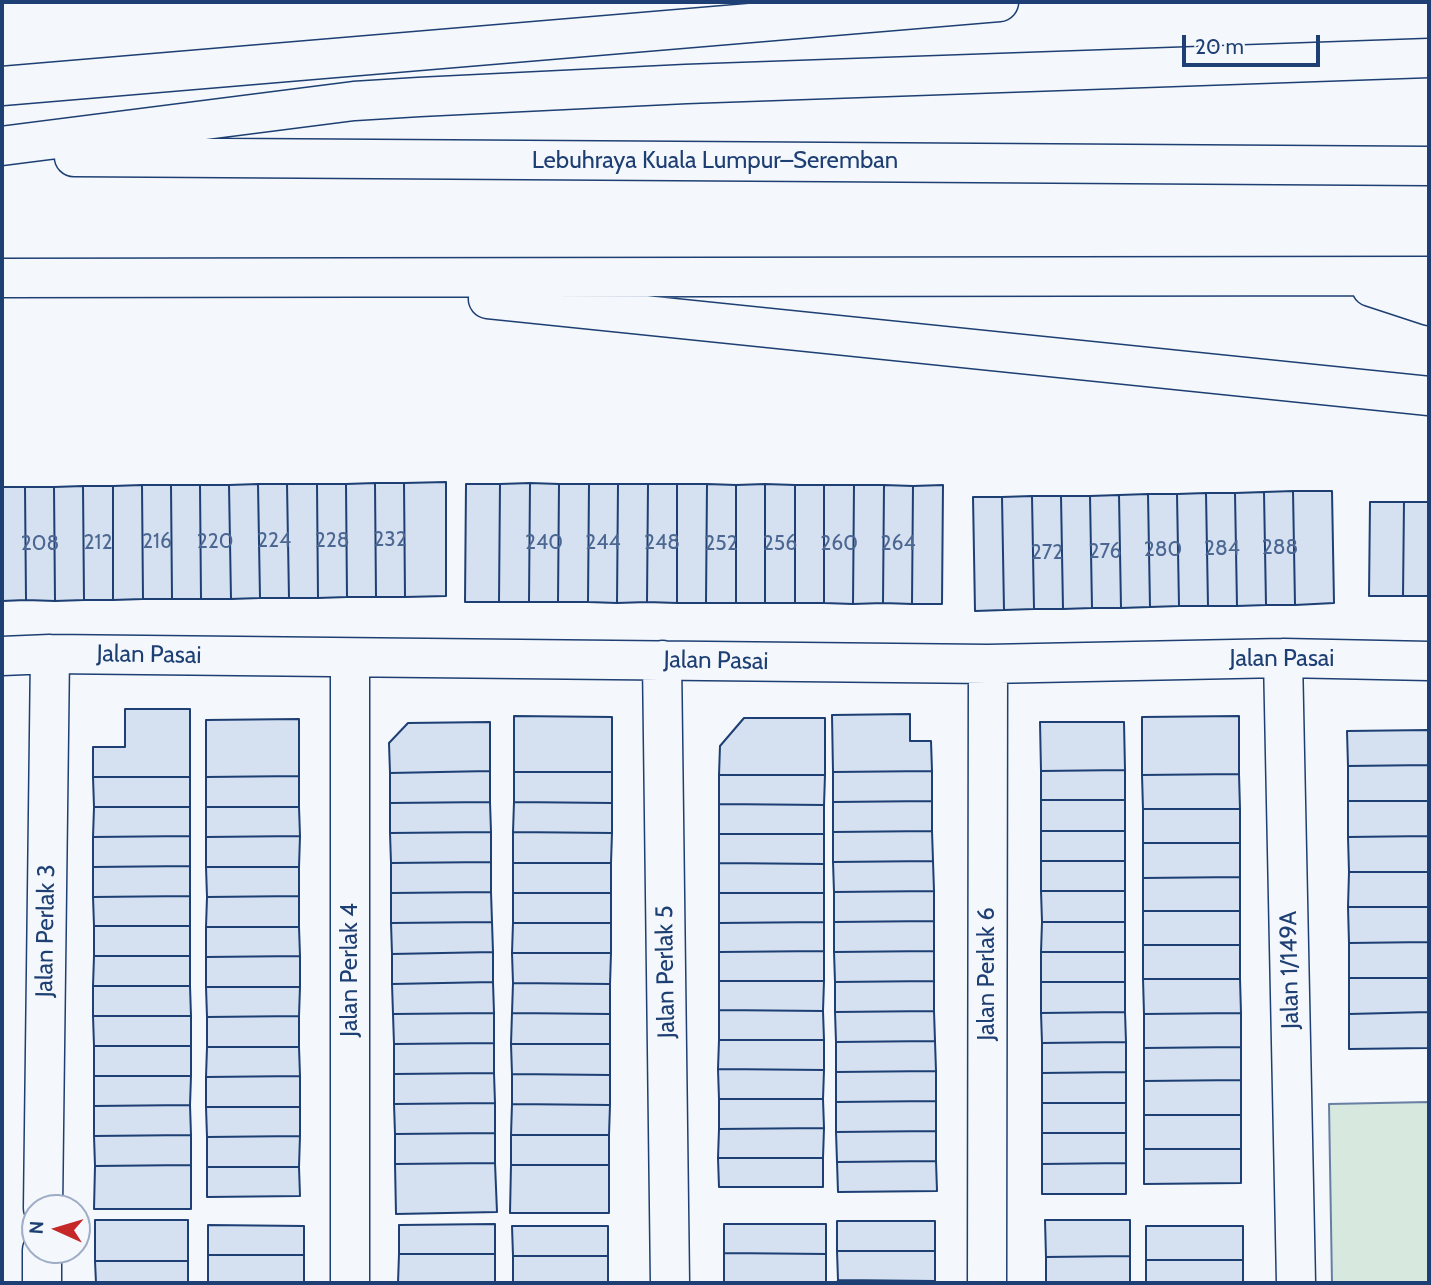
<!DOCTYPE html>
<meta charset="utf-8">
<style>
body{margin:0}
#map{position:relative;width:1431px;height:1285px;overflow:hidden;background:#f4f7fb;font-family:Cabin,sans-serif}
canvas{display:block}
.frame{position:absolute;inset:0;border:4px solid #1d3f73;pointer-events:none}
.north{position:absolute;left:21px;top:1194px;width:70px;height:70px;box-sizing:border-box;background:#f4f7fb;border:2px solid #9eadc5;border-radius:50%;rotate:274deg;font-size:19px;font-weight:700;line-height:28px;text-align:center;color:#1d3f73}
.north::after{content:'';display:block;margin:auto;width:24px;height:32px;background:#c62828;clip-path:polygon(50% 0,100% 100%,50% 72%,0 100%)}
.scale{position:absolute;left:1182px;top:35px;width:138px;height:32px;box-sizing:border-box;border:4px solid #1d3f73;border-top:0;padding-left:9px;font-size:21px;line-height:24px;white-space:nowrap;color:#1d3f73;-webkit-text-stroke:5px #f4f7fb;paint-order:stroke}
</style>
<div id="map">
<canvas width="1431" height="1285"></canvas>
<div class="frame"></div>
<div class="north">N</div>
<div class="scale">20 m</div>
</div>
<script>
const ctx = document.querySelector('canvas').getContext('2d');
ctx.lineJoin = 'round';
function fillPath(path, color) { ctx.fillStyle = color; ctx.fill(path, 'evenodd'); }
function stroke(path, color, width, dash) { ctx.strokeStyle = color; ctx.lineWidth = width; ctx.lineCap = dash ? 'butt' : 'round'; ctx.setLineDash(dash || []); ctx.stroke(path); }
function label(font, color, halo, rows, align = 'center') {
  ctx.font = font + ' Cabin,sans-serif'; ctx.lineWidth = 5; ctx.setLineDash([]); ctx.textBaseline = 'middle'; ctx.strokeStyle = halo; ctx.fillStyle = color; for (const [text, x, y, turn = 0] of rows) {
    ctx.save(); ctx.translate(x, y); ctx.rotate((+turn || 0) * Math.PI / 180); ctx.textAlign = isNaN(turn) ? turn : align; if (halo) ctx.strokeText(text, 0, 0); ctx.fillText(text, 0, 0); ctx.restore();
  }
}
const green = new Path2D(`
 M 1429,1102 L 1429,1283 L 1332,1283 L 1329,1104 Z`);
fillPath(green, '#d7e8df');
stroke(green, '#687fa3', 2);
const building = new Path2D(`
 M 446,482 L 446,596 L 405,597 L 404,483 Z
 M 375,483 L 404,483 L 405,597 L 376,597 Z
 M 375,483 L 376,597 L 347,597 L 346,484 Z
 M 530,483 L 559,484 L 558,602 L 529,602 Z
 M 530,483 L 529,602 L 499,602 L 500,484 Z
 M 258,484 L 287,484 L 289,598 L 260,598 Z
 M 258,484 L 260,598 L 231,599 L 229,485 Z
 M 287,484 L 317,484 L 318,598 L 289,598 Z
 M 317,484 L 346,484 L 347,597 L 318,598 Z
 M 466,484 L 500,484 L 499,602 L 465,602 Z
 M 559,484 L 589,484 L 588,602 L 558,602 Z
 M 589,484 L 618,484 L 617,603 L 588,602 Z
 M 618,484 L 648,484 L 647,602 L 617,603 Z
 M 648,484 L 677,484 L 677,603 L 647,602 Z
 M 677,484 L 707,484 L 706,603 L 677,603 Z
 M 707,484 L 736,485 L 736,603 L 706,603 Z
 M 765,484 L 795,485 L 795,603 L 765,603 Z
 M 765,484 L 765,603 L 736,603 L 736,485 Z
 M 142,485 L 171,485 L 172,599 L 143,599 Z
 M 142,485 L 143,599 L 113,600 L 113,486 Z
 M 171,485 L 200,485 L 201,599 L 172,599 Z
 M 200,485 L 229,485 L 231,599 L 201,599 Z
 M 795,485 L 824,485 L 824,603 L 795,603 Z
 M 824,485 L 854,485 L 853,604 L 824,603 Z
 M 854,485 L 884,485 L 883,603 L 853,604 Z
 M 884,485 L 913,486 L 912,604 L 883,603 Z
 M 943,485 L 942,604 L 912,604 L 913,486 Z
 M 83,486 L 113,486 L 113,600 L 84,600 Z
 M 83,486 L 84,600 L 55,601 L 54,487 Z
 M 2,487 L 25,487 L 26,600 L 2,601 Z
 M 25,487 L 54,487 L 55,601 L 26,600 Z
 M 1293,491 L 1332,491 L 1334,603 L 1295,605 Z
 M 1293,491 L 1295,605 L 1266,605 L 1264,492 Z
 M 1264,492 L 1266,605 L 1237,606 L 1235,493 Z
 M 1206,493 L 1235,493 L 1237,606 L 1208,606 Z
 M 1206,493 L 1208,606 L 1179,606 L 1177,494 Z
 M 1148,494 L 1177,494 L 1179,606 L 1150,607 Z
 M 1148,494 L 1150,607 L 1121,608 L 1119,495 Z
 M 1119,495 L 1121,608 L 1092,608 L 1090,496 Z
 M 1032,496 L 1061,496 L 1063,609 L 1034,609 Z
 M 1032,496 L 1034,609 L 1004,610 L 1002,497 Z
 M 1061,496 L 1090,496 L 1092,608 L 1063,609 Z
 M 973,497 L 1002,497 L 1004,610 L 975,611 Z
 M 1370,502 L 1404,502 L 1403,596 L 1369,596 Z
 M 1404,502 L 1429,502 L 1429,596 L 1403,596 Z
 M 125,709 L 190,709 L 190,777 L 93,777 L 93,747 L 125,747 Z
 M 910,714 L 910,741 L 931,741 L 932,771 L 833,772 L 832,715 Z
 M 514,716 L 612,717 L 612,772 L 514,772 Z
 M 1239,716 L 1239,774 L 1142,775 L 1142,717 Z
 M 744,718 L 825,718 L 825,775 L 719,775 L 720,746 Z
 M 299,719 L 299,776 L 206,777 L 206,720 Z
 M 490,722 L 490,771 L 390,773 L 389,743 L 408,723 Z
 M 1040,722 L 1124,722 L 1125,770 L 1041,771 Z
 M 1429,730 L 1429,765 L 1348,766 L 1347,731 Z
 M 1429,765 L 1429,801 L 1348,801 L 1348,766 Z
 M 1125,770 L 1125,800 L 1041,800 L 1041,771 Z
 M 490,771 L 490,802 L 390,803 L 390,773 Z
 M 932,771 L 932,801 L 833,802 L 833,772 Z
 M 514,772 L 612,772 L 612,803 L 514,802 Z
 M 1239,774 L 1240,809 L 1143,809 L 1142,775 Z
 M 719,775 L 825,775 L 824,805 L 719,804 Z
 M 299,776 L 299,807 L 206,807 L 206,777 Z
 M 93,777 L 190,777 L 190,807 L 94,807 Z
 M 1041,800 L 1125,800 L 1125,831 L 1041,831 Z
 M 932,801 L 932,831 L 833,832 L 833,802 Z
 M 1348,801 L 1429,801 L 1429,836 L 1348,837 Z
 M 490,802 L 491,832 L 390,833 L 390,803 Z
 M 514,802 L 612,803 L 612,833 L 513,832 Z
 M 719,804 L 824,805 L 824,834 L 719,834 Z
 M 94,807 L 190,807 L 190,836 L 93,837 Z
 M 206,807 L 299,807 L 300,836 L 206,837 Z
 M 1143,809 L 1240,809 L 1240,843 L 1143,843 Z
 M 932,831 L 933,861 L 833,862 L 833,832 Z
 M 1041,831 L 1125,831 L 1125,861 L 1041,861 Z
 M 491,832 L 491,862 L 391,863 L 390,833 Z
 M 513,832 L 612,833 L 611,863 L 513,863 Z
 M 719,834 L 824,834 L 824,864 L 719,863 Z
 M 190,836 L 190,866 L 93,867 L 93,837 Z
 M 300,836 L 299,867 L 206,867 L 206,837 Z
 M 1429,836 L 1429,872 L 1349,872 L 1348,837 Z
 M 1143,843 L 1240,843 L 1240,877 L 1143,878 Z
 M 933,861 L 934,891 L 834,892 L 833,862 Z
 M 1041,861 L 1125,861 L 1125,891 L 1041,891 Z
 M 491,862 L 491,892 L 391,893 L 391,863 Z
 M 513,863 L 611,863 L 611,893 L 513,893 Z
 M 719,863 L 824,864 L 824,893 L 719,893 Z
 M 190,866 L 190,896 L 93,897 L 93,867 Z
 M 206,867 L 299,867 L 299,896 L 207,897 Z
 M 1349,872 L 1429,872 L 1429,907 L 1348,907 Z
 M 1240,877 L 1240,911 L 1143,911 L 1143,878 Z
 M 934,891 L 934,921 L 834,922 L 834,892 Z
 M 1041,891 L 1125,891 L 1125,922 L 1042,922 Z
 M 491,892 L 492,922 L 391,923 L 391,893 Z
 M 513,893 L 611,893 L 611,923 L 513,923 Z
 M 719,893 L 824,893 L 824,922 L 719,923 Z
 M 190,896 L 190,926 L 94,926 L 93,897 Z
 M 299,896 L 299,927 L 206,927 L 207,897 Z
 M 1348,907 L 1429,907 L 1429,942 L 1349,943 Z
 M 1143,911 L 1240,911 L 1240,945 L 1143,945 Z
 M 934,921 L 934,951 L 834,952 L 834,922 Z
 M 492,922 L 493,952 L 392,954 L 391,923 Z
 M 824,922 L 824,951 L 719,952 L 719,923 Z
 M 1042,922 L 1125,922 L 1125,952 L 1041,952 Z
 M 513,923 L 611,923 L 611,953 L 512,953 Z
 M 94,926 L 190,926 L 190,956 L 94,956 Z
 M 206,927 L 299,927 L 300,956 L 206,957 Z
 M 1429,942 L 1429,978 L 1349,978 L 1349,943 Z
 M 1143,945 L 1240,945 L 1240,979 L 1143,979 Z
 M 824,951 L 824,981 L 719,981 L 719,952 Z
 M 934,951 L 934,981 L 835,982 L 834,952 Z
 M 493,952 L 493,982 L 392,984 L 392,954 Z
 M 1041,952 L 1125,952 L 1125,982 L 1041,982 Z
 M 512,953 L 611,953 L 610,984 L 513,983 Z
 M 94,956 L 190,956 L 190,986 L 93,986 Z
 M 300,956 L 300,987 L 206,987 L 206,957 Z
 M 1349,978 L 1429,978 L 1429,1012 L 1349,1014 Z
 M 1143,979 L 1240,979 L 1241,1013 L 1144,1014 Z
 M 719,981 L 824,981 L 823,1011 L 719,1010 Z
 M 934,981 L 934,1011 L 835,1012 L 835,982 Z
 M 493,982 L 494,1013 L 393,1014 L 392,984 Z
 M 1041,982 L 1125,982 L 1125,1012 L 1041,1013 Z
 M 513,983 L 610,984 L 610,1014 L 512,1013 Z
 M 93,986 L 190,986 L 191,1016 L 93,1016 Z
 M 206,987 L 300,987 L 299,1016 L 207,1017 Z
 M 719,1010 L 823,1011 L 824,1040 L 719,1040 Z
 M 934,1011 L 935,1041 L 836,1042 L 835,1012 Z
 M 1125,1012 L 1126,1042 L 1042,1043 L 1041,1013 Z
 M 1429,1012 L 1429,1048 L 1349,1049 L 1349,1014 Z
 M 494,1013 L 494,1043 L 394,1044 L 393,1014 Z
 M 512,1013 L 610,1014 L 610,1044 L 511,1044 Z
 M 1241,1013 L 1241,1047 L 1144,1048 L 1144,1014 Z
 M 93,1016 L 191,1016 L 191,1046 L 94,1046 Z
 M 299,1016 L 299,1047 L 207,1047 L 207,1017 Z
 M 719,1040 L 824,1040 L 824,1070 L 718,1069 Z
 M 935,1041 L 936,1071 L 836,1072 L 836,1042 Z
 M 1126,1042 L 1126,1072 L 1042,1073 L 1042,1043 Z
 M 494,1043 L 494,1073 L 394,1074 L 394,1044 Z
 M 511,1044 L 610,1044 L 610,1075 L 512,1074 Z
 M 94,1046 L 191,1046 L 191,1076 L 94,1076 Z
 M 207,1047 L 299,1047 L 300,1076 L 206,1077 Z
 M 1241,1047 L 1241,1080 L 1144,1081 L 1144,1048 Z
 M 718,1069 L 824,1070 L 823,1099 L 719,1099 Z
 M 936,1071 L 936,1101 L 836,1102 L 836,1072 Z
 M 1126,1072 L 1126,1103 L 1042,1103 L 1042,1073 Z
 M 494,1073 L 495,1103 L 394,1104 L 394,1074 Z
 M 512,1074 L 610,1075 L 610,1105 L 512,1104 Z
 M 94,1076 L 191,1076 L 190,1105 L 94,1106 Z
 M 300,1076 L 300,1107 L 206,1107 L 206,1077 Z
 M 1241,1080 L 1241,1115 L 1144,1115 L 1144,1081 Z
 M 719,1099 L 823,1099 L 824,1128 L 719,1129 Z
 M 936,1101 L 936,1131 L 836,1132 L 836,1102 Z
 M 495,1103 L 495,1133 L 395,1134 L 394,1104 Z
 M 1042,1103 L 1126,1103 L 1126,1133 L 1042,1133 Z
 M 512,1104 L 610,1105 L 609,1135 L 511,1135 Z
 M 190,1105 L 191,1135 L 94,1136 L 94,1106 Z
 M 206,1107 L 300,1107 L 300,1136 L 207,1137 Z
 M 1144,1115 L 1241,1115 L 1241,1149 L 1144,1149 Z
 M 824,1128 L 823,1158 L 718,1158 L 719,1129 Z
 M 936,1131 L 936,1161 L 837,1162 L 836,1132 Z
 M 495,1133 L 495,1163 L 395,1164 L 395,1134 Z
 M 1042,1133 L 1126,1133 L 1126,1163 L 1042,1164 Z
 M 191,1135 L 191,1165 L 95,1166 L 94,1136 Z
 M 511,1135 L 609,1135 L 609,1165 L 511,1165 Z
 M 300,1136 L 299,1167 L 207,1167 L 207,1137 Z
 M 1144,1149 L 1241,1149 L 1241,1183 L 1144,1184 Z
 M 718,1158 L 823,1158 L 823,1187 L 719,1187 Z
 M 936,1161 L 937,1191 L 838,1192 L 837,1162 Z
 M 495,1163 L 497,1212 L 396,1214 L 395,1164 Z
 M 1126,1163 L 1126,1194 L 1042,1194 L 1042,1164 Z
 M 191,1165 L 191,1209 L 94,1209 L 95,1166 Z
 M 511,1165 L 609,1165 L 609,1213 L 510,1213 Z
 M 207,1167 L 299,1167 L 300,1196 L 207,1197 Z
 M 95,1220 L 188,1220 L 188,1261 L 95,1261 Z
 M 1045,1220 L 1130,1220 L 1130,1256 L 1046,1257 Z
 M 837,1221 L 935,1221 L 935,1251 L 837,1251 Z
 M 495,1224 L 495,1254 L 399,1254 L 399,1225 Z
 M 724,1224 L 826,1224 L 826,1254 L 724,1253 Z
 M 208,1225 L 304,1226 L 304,1255 L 208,1255 Z
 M 512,1226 L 608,1226 L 608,1256 L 513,1256 Z
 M 1146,1226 L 1243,1226 L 1243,1260 L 1146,1260 Z
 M 837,1251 L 935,1251 L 935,1281 L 838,1280 Z
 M 724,1253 L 826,1254 L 826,1283 L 724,1283 Z
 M 399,1254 L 495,1254 L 495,1283 L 398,1283 Z
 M 208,1255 L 304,1255 L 304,1283 L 208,1283 Z
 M 513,1256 L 608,1256 L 608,1283 L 513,1283 Z
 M 1130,1256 L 1130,1283 L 1046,1283 L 1046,1257 Z
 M 1146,1260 L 1243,1260 L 1243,1283 L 1146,1283 Z
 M 95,1261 L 188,1261 L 188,1283 L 96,1283 Z
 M 838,1280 L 935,1281 L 935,1283 L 837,1283 Z`);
fillPath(building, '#d5e0f0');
stroke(building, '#1d3f73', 2);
const street = new Path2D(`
 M 2,656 L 50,654 L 988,664 L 1283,658 L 1429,661
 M 350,658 L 350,1283
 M 1283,658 L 1296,1283
 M 662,660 L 670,1283
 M 43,1208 L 50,654
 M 42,1283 L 42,1250
 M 987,1283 L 988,664`);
const highway = new Path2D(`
 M 2,86 L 999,2
 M 2,146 L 354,101 L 419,97 L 686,84 L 1429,58
 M 74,157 L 1429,166
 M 2,278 L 1429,276
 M 1371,287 L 1429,306
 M 488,299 L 1429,396`);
stroke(street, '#1d3f73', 41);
stroke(highway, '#1d3f73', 41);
stroke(street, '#f4f7fb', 38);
stroke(highway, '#f4f7fb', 38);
label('21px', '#4b6792', null, [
 ["232",390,540],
 ["224",274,541],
 ["228",332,541],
 ["216",157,542],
 ["220",215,542],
 ["212",98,543],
 ["240",544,543],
 ["244",603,543],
 ["248",662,543],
 ["208",40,544],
 ["252",721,544],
 ["256",780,544],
 ["260",839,544],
 ["264",898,544],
 ["288",1280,548],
 ["284",1222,549],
 ["280",1163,550],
 ["276",1105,552],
 ["272",1047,553]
]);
label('24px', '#1d3f73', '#f4f7fb', [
 ["Lebuhraya Kuala Lumpur–Seremban",715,161],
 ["Jalan Pasai",149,655,1],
 ["Jalan Pasai",1282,659],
 ["Jalan Pasai",716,661,1],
 ["Jalan Perlak 3",46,931,-89],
 ["Jalan Perlak 4",350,970,-90],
 ["Jalan 1/149A",1290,970,-91],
 ["Jalan Perlak 5",666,972,-91],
 ["Jalan Perlak 6",987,974,-90]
]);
</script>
